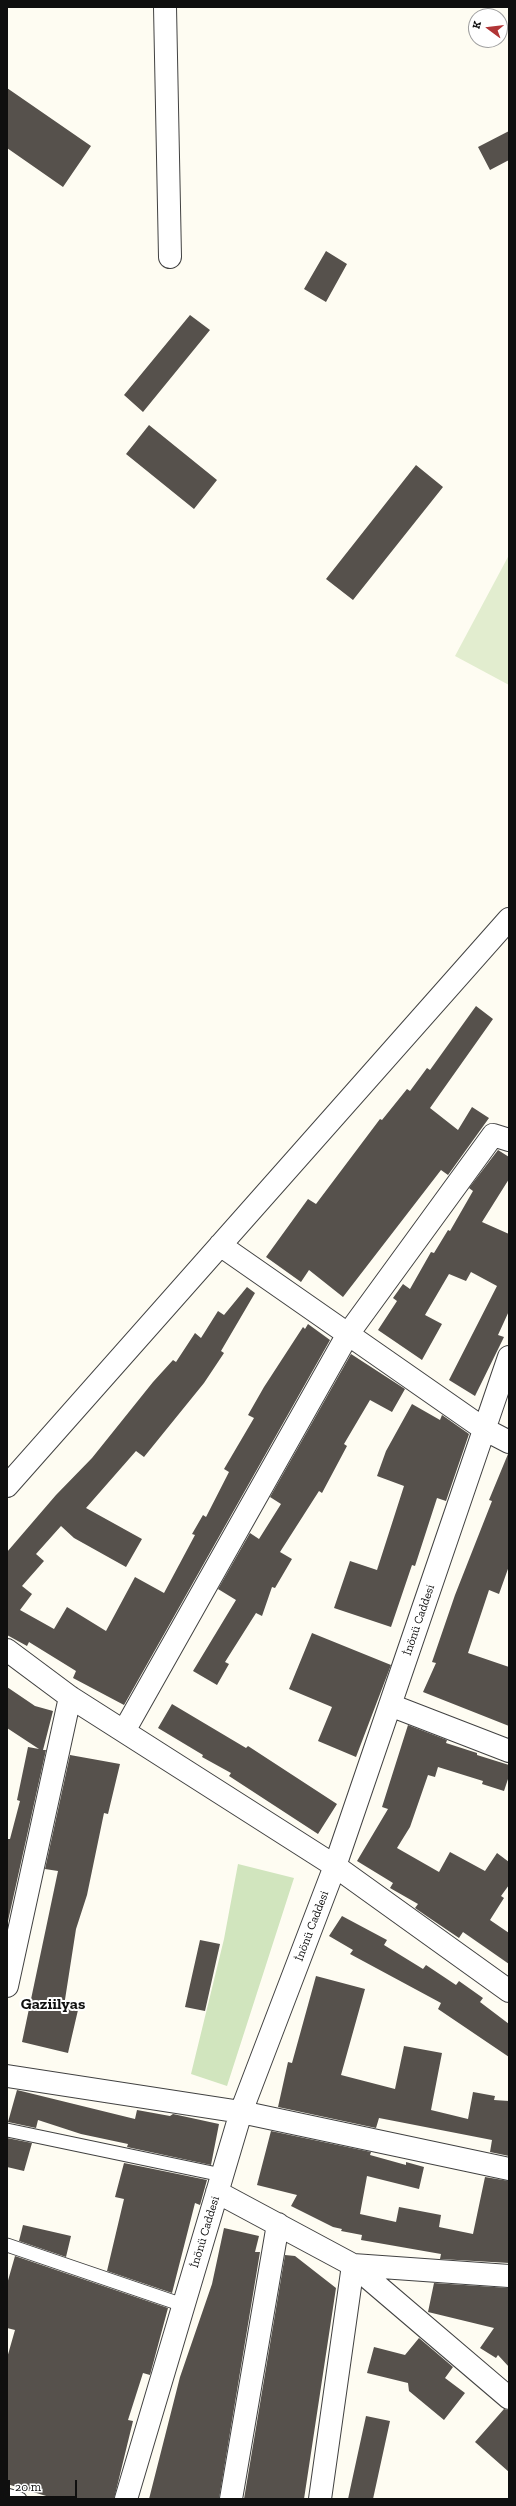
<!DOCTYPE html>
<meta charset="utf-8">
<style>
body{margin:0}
#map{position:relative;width:516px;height:2506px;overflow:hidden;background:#fefcf2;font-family:"Zilla Slab",serif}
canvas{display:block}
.frame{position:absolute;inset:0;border:8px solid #0f0f0f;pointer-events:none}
.north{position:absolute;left:468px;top:8px;width:40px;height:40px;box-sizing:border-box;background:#fff;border:1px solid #9f9f9f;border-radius:50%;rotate:285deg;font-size:11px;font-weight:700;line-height:16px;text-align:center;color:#0f0f0f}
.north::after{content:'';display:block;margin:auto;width:14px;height:18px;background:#b13536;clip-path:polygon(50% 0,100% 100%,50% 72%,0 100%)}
.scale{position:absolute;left:8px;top:2480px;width:69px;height:18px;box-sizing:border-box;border:2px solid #0f0f0f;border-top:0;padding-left:5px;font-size:12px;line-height:14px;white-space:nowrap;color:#0f0f0f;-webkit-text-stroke:3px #fff;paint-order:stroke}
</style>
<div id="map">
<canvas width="516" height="2506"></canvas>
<div class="frame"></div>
<div class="north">K</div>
<div class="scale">20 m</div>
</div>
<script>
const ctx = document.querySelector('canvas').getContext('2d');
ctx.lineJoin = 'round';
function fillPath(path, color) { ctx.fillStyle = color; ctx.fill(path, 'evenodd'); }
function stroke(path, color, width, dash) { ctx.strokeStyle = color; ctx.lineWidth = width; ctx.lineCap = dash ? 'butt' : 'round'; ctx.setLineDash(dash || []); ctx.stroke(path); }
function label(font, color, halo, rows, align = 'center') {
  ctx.font = font + ' "Zilla Slab",serif'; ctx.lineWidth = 4; ctx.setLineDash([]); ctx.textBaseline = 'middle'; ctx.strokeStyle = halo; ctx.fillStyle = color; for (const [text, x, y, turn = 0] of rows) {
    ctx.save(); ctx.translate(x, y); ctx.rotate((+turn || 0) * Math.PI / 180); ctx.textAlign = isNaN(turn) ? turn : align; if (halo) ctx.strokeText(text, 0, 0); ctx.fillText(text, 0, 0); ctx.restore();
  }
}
fillPath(new Path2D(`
 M 238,1864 L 294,1878 L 227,2086 L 191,2074 L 224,1939 Z`), '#d1e5be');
fillPath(new Path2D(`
 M 509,555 L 509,685 L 455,656 Z`), '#e2edcf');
fillPath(new Path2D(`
 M 7,88 L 91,146 L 63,187 L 7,148 Z
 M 509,131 L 509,160 L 490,170 L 478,147 Z
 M 326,251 L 347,264 L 326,302 L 304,289 Z
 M 190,315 L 210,330 L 143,412 L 124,395 Z
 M 149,425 L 217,480 L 194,509 L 126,454 Z
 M 416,465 L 443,487 L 353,600 L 326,579 Z
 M 476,1006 L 493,1019 L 430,1108 L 458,1130 L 472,1107 L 489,1118 L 448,1175 L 441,1170 L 343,1297 L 309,1270 L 301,1282 L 266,1257 L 308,1199 L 316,1204 L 380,1119 L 382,1120 L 407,1089 L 410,1091 L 427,1068 L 430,1070 Z
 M 498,1150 L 509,1157 L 509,1179 L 482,1222 L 509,1234 L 509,1311 L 498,1335 L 504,1337 L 475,1396 L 449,1380 L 497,1286 L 471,1272 L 466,1281 L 449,1274 L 425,1315 L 442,1324 L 422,1360 L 378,1330 L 397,1301 L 393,1298 L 403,1284 L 410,1289 L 431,1252 L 434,1253 L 448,1230 L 450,1231 L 473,1191 L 469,1188 Z
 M 247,1287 L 255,1293 L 221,1351 L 224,1353 L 204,1383 L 144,1457 L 136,1451 L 86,1508 L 142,1539 L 126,1567 L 74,1538 L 61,1526 L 36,1554 L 44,1561 L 22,1586 L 32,1594 L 20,1610 L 54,1629 L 67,1607 L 106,1631 L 135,1577 L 164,1593 L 195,1535 L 192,1534 L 203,1515 L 206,1517 L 229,1472 L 224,1469 L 254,1418 L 248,1415 L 264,1387 L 303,1327 L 305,1329 L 308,1324 L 330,1340 L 124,1705 L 73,1678 L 76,1671 L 29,1642 L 27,1646 L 7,1635 L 7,1552 L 56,1495 L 92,1458 L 153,1382 L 173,1360 L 176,1362 L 195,1333 L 201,1338 L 218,1311 L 224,1315 Z
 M 351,1354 L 405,1389 L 392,1412 L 370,1400 L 344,1444 L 347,1446 L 322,1493 L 319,1491 L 280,1552 L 292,1559 L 275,1588 L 272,1587 L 262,1616 L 256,1613 L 225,1662 L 229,1664 L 217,1685 L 193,1671 L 236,1600 L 218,1589 L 250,1533 L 259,1539 L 281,1504 L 270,1497 Z
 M 412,1404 L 440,1420 L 442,1415 L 469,1434 L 446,1501 L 437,1498 L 415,1566 L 412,1565 L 391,1627 L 334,1608 L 350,1561 L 377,1570 L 404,1486 L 377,1476 L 386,1451 Z
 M 508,1454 L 509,1566 L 499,1594 L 489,1590 L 468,1653 L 509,1667 L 509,1726 L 423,1692 L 436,1663 L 432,1662 L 455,1595 L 492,1501 L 489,1500 Z
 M 312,1633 L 391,1665 L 356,1757 L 318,1741 L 332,1707 L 289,1689 Z
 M 7,1687 L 35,1706 L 53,1711 L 43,1750 L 46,1750 L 8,1921 L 7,1839 L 10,1839 L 20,1801 L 17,1800 L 28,1747 L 39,1749 L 7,1728 Z
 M 172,1704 L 246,1748 L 248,1746 L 337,1804 L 318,1834 L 229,1776 L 231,1773 L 202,1757 L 203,1755 L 158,1728 Z
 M 408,1725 L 447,1740 L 446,1743 L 477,1753 L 477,1755 L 509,1765 L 509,1776 L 504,1791 L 482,1784 L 483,1781 L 438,1767 L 435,1777 L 428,1775 L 410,1827 L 397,1848 L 439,1872 L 450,1852 L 485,1871 L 497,1853 L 509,1862 L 509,1885 L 501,1896 L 504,1898 L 490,1920 L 509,1933 L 509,1964 L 463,1932 L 459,1938 L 428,1917 L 415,1908 L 418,1904 L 390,1888 L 393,1883 L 357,1861 L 388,1809 L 382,1807 Z
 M 70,1755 L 120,1764 L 108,1814 L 104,1813 L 87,1895 L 76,1929 L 64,2006 L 78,2010 L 68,2053 L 22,2042 L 58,1871 L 45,1869 Z
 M 342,1916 L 387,1940 L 384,1945 L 423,1969 L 426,1965 L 456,1985 L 459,1981 L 483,1998 L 480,2002 L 509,2024 L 509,2057 L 438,2009 L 441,2003 L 350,1954 L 353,1950 L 329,1936 Z
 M 200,1940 L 220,1944 L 205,2011 L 185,2007 Z
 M 316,1976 L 365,1989 L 341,2075 L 395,2089 L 404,2046 L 442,2053 L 431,2110 L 468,2119 L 473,2092 L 495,2096 L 494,2100 L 509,2101 L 509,2156 L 490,2152 L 492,2140 L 379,2118 L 376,2128 L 278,2107 L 288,2062 L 292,2063 Z
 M 17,2090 L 135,2119 L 137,2110 L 170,2116 L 173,2114 L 219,2124 L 211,2165 L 127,2147 L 128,2144 L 81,2134 L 38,2120 L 36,2128 L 8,2122 Z
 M 271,2131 L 371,2152 L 370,2155 L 406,2165 L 406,2162 L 424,2167 L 419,2189 L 367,2176 L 360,2214 L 396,2222 L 399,2207 L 441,2215 L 439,2227 L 473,2234 L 485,2177 L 509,2181 L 509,2263 L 440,2259 L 441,2254 L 361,2240 L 362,2235 L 341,2231 L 342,2229 L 333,2227 L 291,2206 L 297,2195 L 257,2185 Z
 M 7,2138 L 32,2143 L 24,2171 L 7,2167 Z
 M 124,2163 L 207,2180 L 200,2205 L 195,2203 L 172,2293 L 107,2271 L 124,2199 L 115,2197 Z
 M 23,2225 L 71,2236 L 66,2257 L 19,2241 Z
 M 224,2228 L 259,2236 L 255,2252 L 260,2252 L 219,2499 L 149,2499 L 180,2377 L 212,2284 Z
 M 285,2255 L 295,2256 L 336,2288 L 304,2499 L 244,2499 Z
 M 15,2256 L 168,2308 L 150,2375 L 143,2373 L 128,2420 L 133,2421 L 114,2499 L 56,2499 L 7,2484 L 7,2358 L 15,2330 L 7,2328 L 7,2284 Z
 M 434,2283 L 509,2288 L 509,2367 L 498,2355 L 496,2358 L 480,2348 L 494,2328 L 428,2312 Z
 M 419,2338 L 453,2367 L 445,2378 L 465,2393 L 444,2420 L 409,2391 L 408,2383 L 367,2373 L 374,2347 L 405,2355 Z
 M 504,2409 L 509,2410 L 509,2472 L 475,2442 Z
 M 366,2416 L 390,2421 L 373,2499 L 348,2499 Z`), '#56514c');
const lane = new Path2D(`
 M 7,2130 L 222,2175
 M 7,2245 L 183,2305
 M 7,2495 L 20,2499`);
const street = new Path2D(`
 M 165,7 L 170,257
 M 220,1245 L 484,1429 L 509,1442
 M 7,1486 L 509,919
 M 7,1650 L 70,1697 L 335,1866 L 509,1991
 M 390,1705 L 509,1751
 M 124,1731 L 348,1334 L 493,1135 L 509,1140
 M 7,1986 L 70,1697
 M 7,2076 L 241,2112 L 509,2169
 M 217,2192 L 353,2265 L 509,2398
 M 126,2499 L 241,2112 L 335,1866 L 509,1357
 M 231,2499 L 278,2224
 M 320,2499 L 353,2265 L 509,2276`);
stroke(lane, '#424242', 15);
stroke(street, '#424242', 24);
stroke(lane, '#fff', 13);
stroke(street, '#fff', 22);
label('12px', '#0f0f0f', '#fff', [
 ["İnönü Caddesi",419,1620,-71],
 ["İnönü Caddesi",312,1926,-69],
 ["İnönü Caddesi",205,2232,-73]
]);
label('bold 16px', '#0f0f0f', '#fff', [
 ["Gaziilyas",53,2004]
]);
</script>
